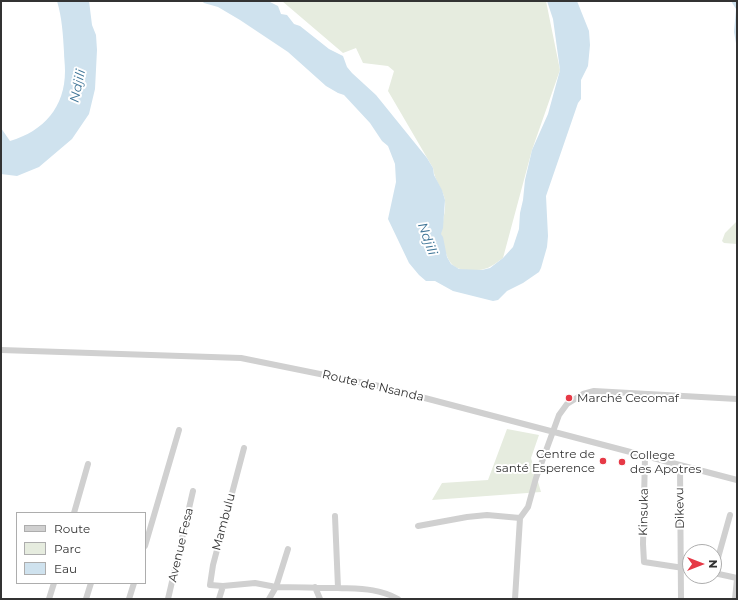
<!DOCTYPE html>
<meta charset="utf-8">
<style>
body{margin:0}
#map{position:relative;width:738px;height:600px;overflow:hidden;background:#fff;font-family:Montserrat,sans-serif}
canvas{display:block}
.frame{position:absolute;inset:0;border:2px solid #333;pointer-events:none}
.legend{position:absolute;left:16px;top:512px;width:130px;height:72px;box-sizing:border-box;background:#fff;border:1px solid #adadad;margin:0;padding:5px 7px;list-style:none;font-size:12px;color:#333}
.legend li{display:flex;align-items:center;gap:8px;height:20px}
.legend b{width:20px;border:1px solid #adadad}
.north{position:absolute;left:682px;top:544px;width:40px;height:40px;box-sizing:border-box;background:#fff;border:1px solid #adadad;border-radius:50%;rotate:90deg;font-size:11px;font-weight:700;line-height:16px;text-align:center;color:#333}
.north::after{content:'';display:block;margin:auto;width:14px;height:18px;background:#e63946;clip-path:polygon(50% 0,100% 100%,50% 72%,0 100%)}
</style>
<div id="map">
<canvas width="738" height="600"></canvas>
<div class="frame"></div>
<ul class="legend">
<li><b style="height:5px;background:#d0d0d0"></b>Route</li>
<li><b style="height:11px;background:#e6ecdf"></b>Parc</li>
<li><b style="height:11px;background:#cfe2ee"></b>Eau</li>
</ul>
<div class="north">N</div>
</div>
<script>
const ctx = document.querySelector('canvas').getContext('2d');
ctx.lineJoin = 'round';
function fillPath(path, color) { ctx.fillStyle = color; ctx.fill(path, 'evenodd'); }
function stroke(path, color, width, dash) { ctx.strokeStyle = color; ctx.lineWidth = width; ctx.lineCap = dash ? 'butt' : 'round'; ctx.setLineDash(dash || []); ctx.stroke(path); }
function label(font, color, halo, rows, align = 'center') {
  ctx.font = font + ' Montserrat,sans-serif'; ctx.lineWidth = 4; ctx.setLineDash([]); ctx.textBaseline = 'middle'; ctx.strokeStyle = halo; ctx.fillStyle = color; for (const [text, x, y, turn = 0] of rows) {
    ctx.save(); ctx.translate(x, y); ctx.rotate((+turn || 0) * Math.PI / 180); ctx.textAlign = isNaN(turn) ? turn : align; if (halo) ctx.strokeText(text, 0, 0); ctx.fillText(text, 0, 0); ctx.restore();
  }
}
fillPath(new Path2D(`
 M 282,1 L 546,1 L 560,70 L 532,150 L 503,258 C 488,269 485,271 466,270 C 451,269 447,259 444,246 C 443,242 441,237 441,234 C 442,223 446,211 445,200 C 443,189 434,180 433,168 L 388,91 L 394,71 L 388,66 L 363,63 L 356,48 L 343,53 Z
 M 737,221 L 737,244 L 724,243 L 722,241 L 725,233 Z
 M 507,429 L 539,435 L 531,458 L 541,492 L 432,500 L 442,483 L 488,480 Z`), '#e6ecdf');
fillPath(new Path2D(`
 M 57,1 L 89,1 L 92,25 L 96,35 L 97,50 L 95,89 L 89,114 L 72,139 L 39,167 L 17,176 L 1,174 L 1,128 L 10,141 C 44,131 65,107 65,71 C 65,64 64,58 64,52 C 63,34 62,18 57,1 Z
 M 202,1 L 268,1 L 278,6 L 281,14 L 287,15 L 294,24 L 300,26 L 329,49 L 343,56 L 347,67 L 352,73 L 376,95 L 427,158 L 433,168 L 434,175 L 442,190 L 445,200 L 443,228 L 441,234 L 443,237 L 447,257 L 451,264 L 459,269 L 482,270 L 490,268 L 503,258 L 513,247 L 519,229 L 520,213 L 523,200 L 525,180 L 532,150 L 548,114 L 560,70 L 553,19 L 547,1 L 577,1 L 589,31 L 590,45 L 588,66 L 581,80 L 581,99 L 578,103 L 546,196 L 548,236 L 547,247 L 541,268 L 539,272 L 523,283 L 507,291 L 498,300 L 493,301 L 453,291 L 435,281 L 426,281 L 419,275 L 409,263 L 388,219 L 396,182 L 395,164 L 388,146 L 382,141 L 370,123 L 344,95 L 338,93 L 326,86 L 288,52 L 240,20 L 218,7 L 204,3 Z
 M 731,1 L 737,1 L 737,49 L 734,32 L 736,9 Z`), '#cfe2ee');
stroke(new Path2D(`
 M 1,350 L 241,358 L 379,386 L 737,480
 M 645,456 L 643,544 L 644,562 L 690,569
 M 680,466 L 681,599
 M 74,513 L 88,464
 M 335,516 L 338,588
 M 418,526 L 467,517 L 487,515 L 520,518
 M 145,546 L 179,430
 M 714,572 L 730,515
 M 714,573 L 737,578
 M 223,586 L 210,585 L 213,565 L 244,448
 M 315,587 L 320,599
 M 49,599 L 54,583
 M 86,599 L 91,583
 M 129,599 L 134,583
 M 168,599 L 193,491
 M 219,599 L 223,586 L 255,583 L 276,587 L 288,549
 M 269,599 L 276,587 C 297,587 317,588 338,588 C 359,589 379,588 398,599
 M 515,599 L 520,518 L 528,507 L 536,478 L 559,415 L 567,404 L 583,394 L 594,391 L 737,399
 M 735,599 L 737,579`), '#d0d0d0', 6);
for (const [x, y, r, color] of [
 [569,398,4,"#e63946"],
 [603,461,4,"#e63946"],
 [622,462,4,"#e63946"]
]) { const dot = new Path2D(); dot.arc(x, y, r, 0, 2 * Math.PI); ctx.fillStyle = color; ctx.fill(dot); stroke(dot, '#fff', 1.5); }
label('12px', '#333', '#fff', [
 ["Route de Nsanda",373,386,13],
 ["Dikevu",680,508,-91],
 ["Kinsuka",644,512,-89],
 ["Mambulu",224,522,-75],
 ["Avenue Fesa",181,545,-77]
]);
label('12px', '#333', '#fff', [
 ["Marché Cecomaf",577,398],
 ["Centre de",595,454,"right"],
 ["santé Esperence",595,468,"right"],
 ["College",630,455],
 ["des Apotres",630,469]
], 'left');
label('italic 13px', '#3f7597', '#fff', [
 ["Ndjili",78,86,-78],
 ["Ndjili",427,239,70]
]);
</script>
